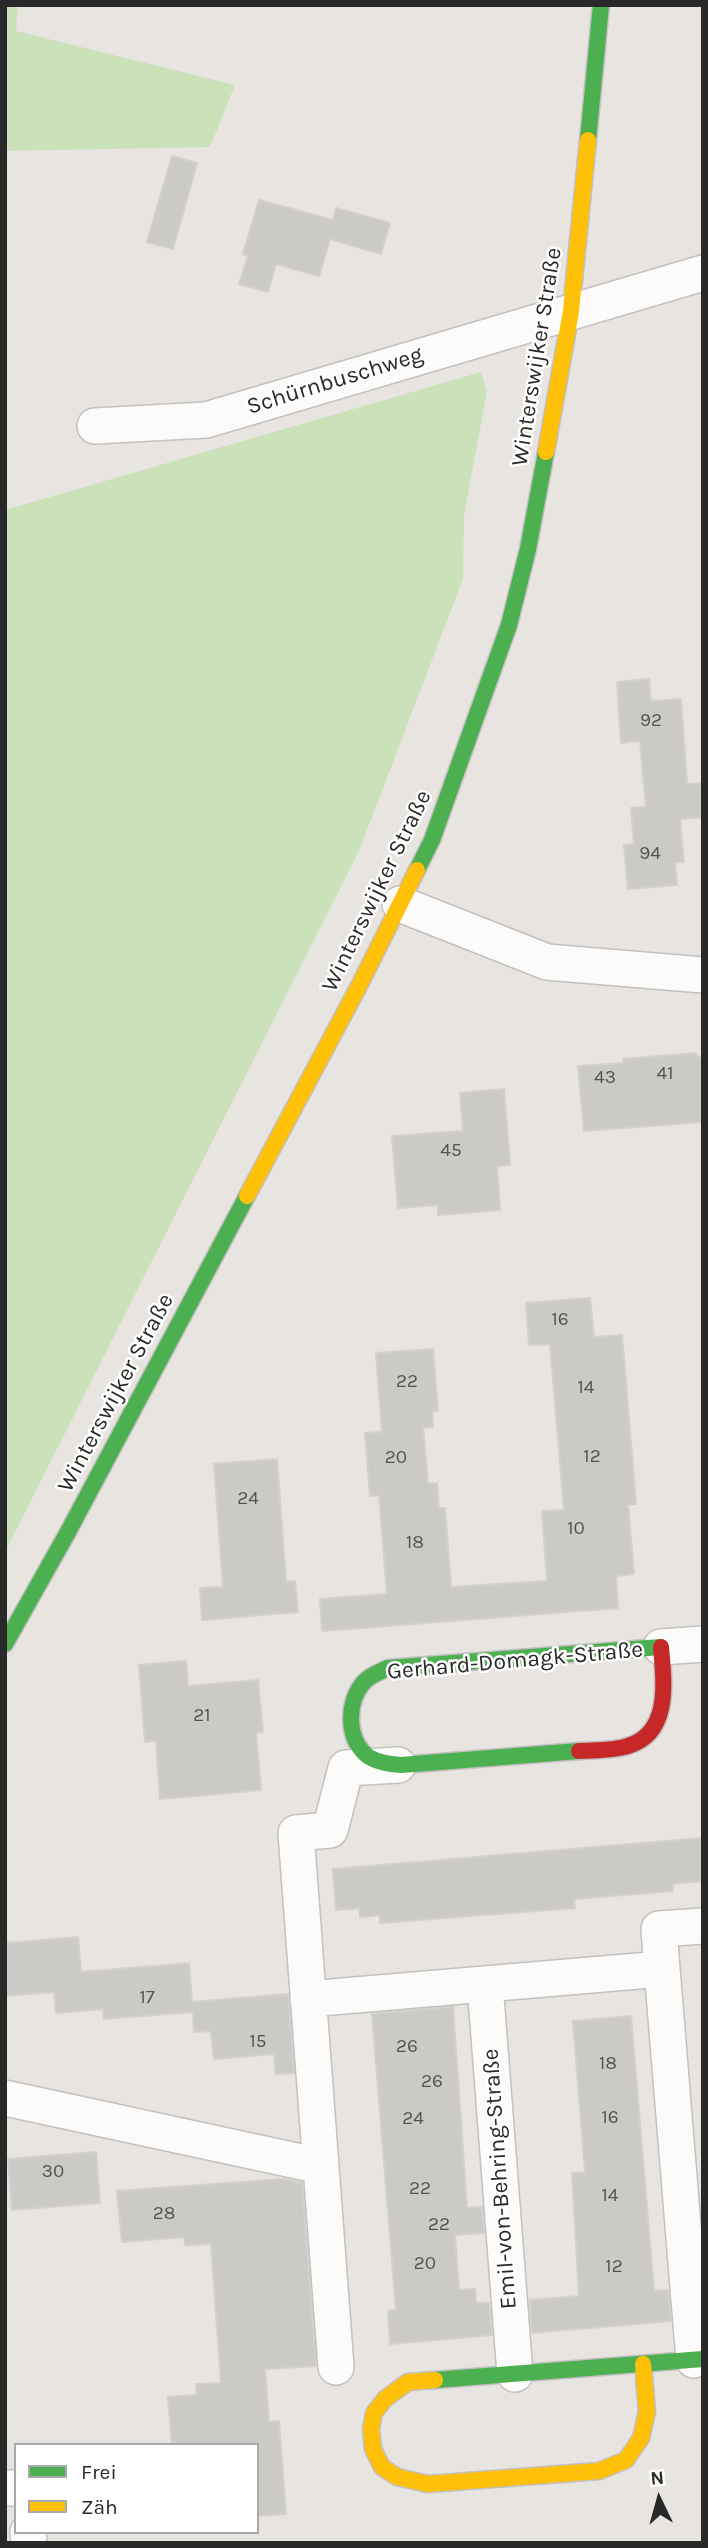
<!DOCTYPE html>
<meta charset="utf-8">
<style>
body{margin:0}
#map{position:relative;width:708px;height:2548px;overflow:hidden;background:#e8e4e0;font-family:Karla,sans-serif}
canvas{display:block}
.frame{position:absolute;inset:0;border:7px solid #292929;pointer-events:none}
.legend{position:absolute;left:14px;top:2443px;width:245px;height:91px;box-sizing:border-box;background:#fff;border:2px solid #a9a9a9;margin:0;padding:9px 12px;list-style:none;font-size:21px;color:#292929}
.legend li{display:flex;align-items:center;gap:14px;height:35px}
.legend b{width:35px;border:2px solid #a9a9a9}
.north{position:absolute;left:624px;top:2464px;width:70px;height:70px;-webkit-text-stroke:5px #fff;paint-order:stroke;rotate:355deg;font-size:19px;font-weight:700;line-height:28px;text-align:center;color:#292929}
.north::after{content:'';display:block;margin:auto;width:24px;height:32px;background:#292929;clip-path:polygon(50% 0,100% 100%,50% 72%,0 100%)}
</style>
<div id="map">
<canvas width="708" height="2548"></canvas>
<div class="frame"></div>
<ul class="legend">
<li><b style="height:9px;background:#4caf50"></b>Frei</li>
<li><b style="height:9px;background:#ffc107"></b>Zäh</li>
</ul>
<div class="north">N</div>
</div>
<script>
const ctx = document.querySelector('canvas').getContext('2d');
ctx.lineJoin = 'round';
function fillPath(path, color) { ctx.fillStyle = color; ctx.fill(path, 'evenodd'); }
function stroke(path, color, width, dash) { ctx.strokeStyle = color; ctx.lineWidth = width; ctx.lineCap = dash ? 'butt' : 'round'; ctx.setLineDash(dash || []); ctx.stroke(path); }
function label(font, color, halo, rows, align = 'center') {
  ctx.font = font + ' Karla,sans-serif'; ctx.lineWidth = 5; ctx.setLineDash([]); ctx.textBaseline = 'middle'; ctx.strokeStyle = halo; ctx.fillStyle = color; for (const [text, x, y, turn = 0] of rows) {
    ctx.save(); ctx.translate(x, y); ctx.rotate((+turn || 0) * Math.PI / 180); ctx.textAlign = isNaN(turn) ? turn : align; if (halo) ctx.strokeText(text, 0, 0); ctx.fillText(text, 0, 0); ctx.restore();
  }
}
fillPath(new Path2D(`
 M 5,5 L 18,5 L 16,31 L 235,85 L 210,147 L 5,151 Z
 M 481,372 L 487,391 L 464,516 L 463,579 L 359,851 L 5,1552 L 5,510 Z`), '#cbe1ba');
const building = new Path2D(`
 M 172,156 L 197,163 L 173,249 L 147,242 Z
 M 259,200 L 333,220 L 336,208 L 390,223 L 381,254 L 330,239 L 319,276 L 276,264 L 268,292 L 239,284 L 248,256 L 243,254 Z
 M 649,679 L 651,701 L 681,699 L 687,784 L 703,783 L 703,817 L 680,819 L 684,862 L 675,862 L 677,885 L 628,889 L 624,845 L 634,844 L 631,808 L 646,807 L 640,741 L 621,743 L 617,682 Z
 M 696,1053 L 697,1057 L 703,1056 L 703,1122 L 584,1131 L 578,1066 L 623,1063 L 623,1059 Z
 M 504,1089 L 510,1165 L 497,1166 L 500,1210 L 438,1215 L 438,1205 L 398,1208 L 392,1136 L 463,1131 L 460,1093 Z
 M 590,1298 L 594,1337 L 622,1335 L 636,1504 L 628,1504 L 634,1574 L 616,1576 L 618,1608 L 322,1631 L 320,1599 L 387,1594 L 379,1495 L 370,1496 L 365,1433 L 382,1432 L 376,1353 L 433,1349 L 438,1411 L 432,1411 L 433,1427 L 423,1428 L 428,1484 L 437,1483 L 439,1508 L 445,1508 L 451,1587 L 547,1581 L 542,1511 L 564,1510 L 550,1344 L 529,1345 L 526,1303 Z
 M 277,1459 L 286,1582 L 295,1581 L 298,1612 L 202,1620 L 200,1588 L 223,1587 L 214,1464 Z
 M 186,1661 L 188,1686 L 258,1680 L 263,1732 L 256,1733 L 261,1790 L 160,1799 L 156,1741 L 145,1742 L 139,1665 Z
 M 703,1838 L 703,1881 L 672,1884 L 673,1891 L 574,1899 L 575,1908 L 380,1923 L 380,1915 L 360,1917 L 360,1908 L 336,1910 L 333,1869 Z
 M 78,1937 L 81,1972 L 189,1963 L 192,2002 L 288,1994 L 294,2073 L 276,2074 L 274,2054 L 214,2059 L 211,2031 L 194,2032 L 193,2012 L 104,2019 L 103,2009 L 56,2013 L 54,1992 L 5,1996 L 5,1943 Z
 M 453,2007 L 467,2208 L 482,2207 L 484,2233 L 455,2235 L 459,2290 L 475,2289 L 476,2303 L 489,2303 L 492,2335 L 390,2344 L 388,2311 L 396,2310 L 372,2014 Z
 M 631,2016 L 654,2291 L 668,2290 L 671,2321 L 532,2333 L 530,2300 L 579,2296 L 572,2173 L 585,2172 L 573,2021 Z
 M 96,2152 L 100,2203 L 12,2210 L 8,2159 Z
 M 283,2179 L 302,2183 L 316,2366 L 265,2369 L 269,2422 L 279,2421 L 286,2514 L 257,2516 L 257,2445 L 172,2445 L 168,2397 L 197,2395 L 196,2384 L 221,2383 L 211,2244 L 185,2245 L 184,2237 L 122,2242 L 117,2191 Z`);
fillPath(building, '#cccac7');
stroke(building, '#d3d0cc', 2);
const street = new Path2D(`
 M 95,426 L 206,420 L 703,273
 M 400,904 L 547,962 L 703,975
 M 661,1647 L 703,1644
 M 662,1969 L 694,2360
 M 485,1984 L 515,2374
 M 308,1999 L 662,1969 L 659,1929 L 703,1926
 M 5,2098 L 320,2166
 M 336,2367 L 296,1833 L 330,1830 L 346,1768 L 398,1765
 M 5,2488 L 16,2488
 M 28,2532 L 29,2543`);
const fast = new Path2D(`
 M 588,140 L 601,5
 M 417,870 L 432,840 L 509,625 L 528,549 L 546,452
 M 5,1644 L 68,1532 L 247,1196
 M 579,1751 L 401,1765 C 390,1764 379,1763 369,1757 C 346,1741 346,1702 364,1682 C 370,1675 380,1672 388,1668 L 661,1647
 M 435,2380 L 703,2359`);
const slow = new Path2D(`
 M 546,452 L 571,311 L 588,140
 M 247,1196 L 359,986 L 417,870
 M 435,2380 L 408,2382 L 385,2399 L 374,2413 L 371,2429 L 373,2449 L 382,2467 L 397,2477 L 428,2484 L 599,2471 L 626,2460 L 641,2438 L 647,2412 L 643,2364`);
const jam = new Path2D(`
 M 579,1751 C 594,1750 613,1751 628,1746 C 671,1733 664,1682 661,1647`);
stroke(street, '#c2c0c1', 38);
stroke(fast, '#c2c0c1', 19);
stroke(slow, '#c2c0c1', 19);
stroke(jam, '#c2c0c1', 19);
stroke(street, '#fcfbfa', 35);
stroke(fast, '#4caf50', 16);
stroke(slow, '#ffc107', 16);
stroke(jam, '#c62828', 16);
label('19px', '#545352', null, [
 ["92",651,721],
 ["94",650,854],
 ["41",665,1074],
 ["43",605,1078],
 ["45",451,1151],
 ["16",560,1320],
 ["22",407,1382],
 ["14",586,1388],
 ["12",592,1457],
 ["20",396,1458],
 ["24",248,1499],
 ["10",576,1529],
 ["18",415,1543],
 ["21",202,1716],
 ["17",147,1998],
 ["15",258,2042],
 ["26",407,2047],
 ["18",608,2064],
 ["26",432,2082],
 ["16",610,2118],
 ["24",413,2119],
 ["30",53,2172],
 ["22",420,2189],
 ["14",610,2196],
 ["28",164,2214],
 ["22",439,2225],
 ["20",425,2264],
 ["12",614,2267]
]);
label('23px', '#292929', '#fff', [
 ["Winterswijker Straße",537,357,-81],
 ["Schürnbuschweg",335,381,-17],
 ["Winterswijker Straße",377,891,-64],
 ["Winterswijker Straße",116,1393,-62],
 ["Gerhard-Domagk-Straße",515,1661,-5],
 ["Emil-von-Behring-Straße",500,2179,-94]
]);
</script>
